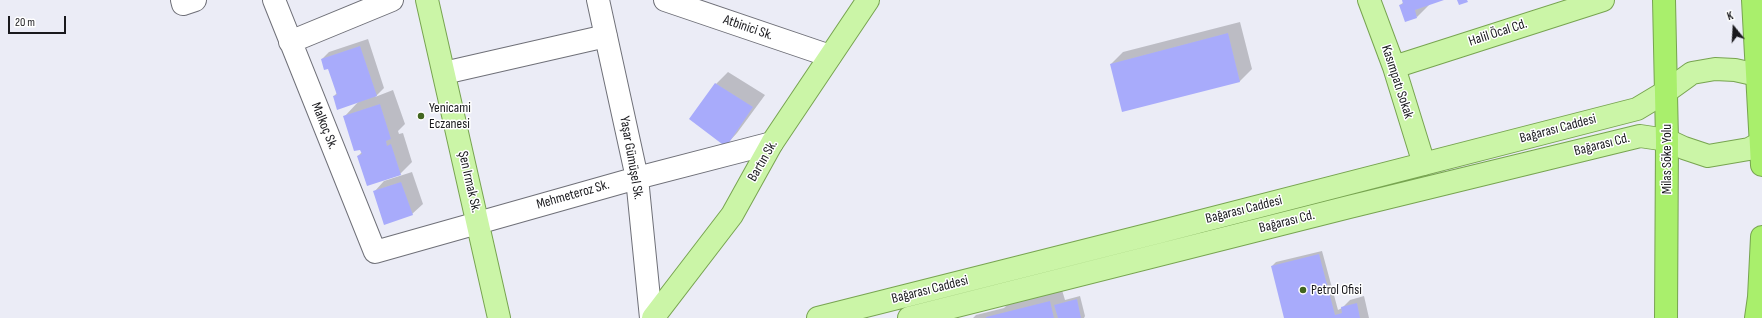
<!DOCTYPE html>
<meta charset="utf-8">
<style>
body{margin:0}
#map{position:relative;width:1762px;height:318px;overflow:hidden;background:#ebecf6;font-family:"Sofia Sans Condensed",sans-serif}
canvas{display:block}
.north{position:absolute;left:1714px;top:8px;width:40px;height:40px;-webkit-text-stroke:3px #fff;paint-order:stroke;rotate:342deg;font-size:11px;font-weight:700;line-height:16px;text-align:center;color:#19191d}
.north::after{content:'';display:block;margin:auto;width:14px;height:18px;background:#19191d;clip-path:polygon(50% 0,100% 100%,50% 72%,0 100%)}
.scale{position:absolute;left:8px;top:16px;width:58px;height:18px;box-sizing:border-box;border:2px solid #19191d;border-top:0;padding-left:5px;font-size:12px;line-height:14px;white-space:nowrap;color:#19191d;-webkit-text-stroke:3px #fff;paint-order:stroke}
</style>
<div id="map">
<canvas width="1762" height="318"></canvas>
<div class="north">K</div>
<div class="scale">20 m</div>
</div>
<script>
const ctx = document.querySelector('canvas').getContext('2d');
ctx.lineJoin = 'round';
function fillPath(path, color) { ctx.fillStyle = color; ctx.fill(path, 'evenodd'); }
function stroke(path, color, width, dash) { ctx.strokeStyle = color; ctx.lineWidth = width; ctx.lineCap = dash ? 'butt' : 'round'; ctx.setLineDash(dash || []); ctx.stroke(path); }
function label(font, color, halo, rows, align = 'center') {
  ctx.font = font + ' "Sofia Sans Condensed",sans-serif'; ctx.lineWidth = 3; ctx.setLineDash([]); ctx.textBaseline = 'middle'; ctx.strokeStyle = halo; ctx.fillStyle = color; for (const [text, x, y, turn = 0] of rows) {
    ctx.save(); ctx.translate(x, y); ctx.rotate((+turn || 0) * Math.PI / 180); ctx.textAlign = isNaN(turn) ? turn : align; if (halo) ctx.strokeText(text, 0, 0); ctx.fillText(text, 0, 0); ctx.restore();
  }
}
fillPath(new Path2D(`
 M 1403,0 L 1442,0 L 1430,4 L 1417,17 L 1400,5 L 1404,2 Z
 M 1240,22 L 1252,69 L 1240,81 L 1123,111 L 1111,64 L 1123,52 Z
 M 368,39 L 384,88 L 375,97 L 393,90 L 405,124 L 398,131 L 399,134 L 403,133 L 412,162 L 400,174 L 358,156 L 362,152 L 344,117 L 359,101 L 334,96 L 337,93 L 329,68 L 322,59 L 329,52 Z
 M 728,72 L 765,95 L 737,133 L 726,145 L 716,84 Z
 M 412,172 L 423,204 L 412,214 L 374,192 L 384,181 Z
 M 1322,251 L 1338,310 L 1342,308 L 1350,300 L 1364,296 L 1369,318 L 1285,318 L 1272,266 L 1276,262 Z
 M 1062,290 L 1065,300 L 1080,296 L 1085,316 L 1084,318 L 973,318 L 976,315 L 1004,308 L 1007,305 Z`), '#0003');
fillPath(new Path2D(`
 M 1402,0 L 1444,0 L 1415,10 L 1417,18 L 1405,22 L 1399,5 L 1403,4 Z
 M 1457,0 L 1467,0 L 1468,2 L 1459,5 Z
 M 1228,33 L 1240,82 L 1122,112 L 1110,64 Z
 M 360,46 L 377,96 L 337,110 L 333,96 L 337,95 L 328,69 L 324,70 L 321,59 Z
 M 715,83 L 753,107 L 726,147 L 689,119 Z
 M 380,104 L 391,139 L 386,141 L 387,146 L 391,144 L 401,175 L 367,186 L 357,156 L 362,154 L 360,150 L 354,151 L 343,116 Z
 M 401,182 L 413,215 L 384,225 L 373,191 Z
 M 1319,254 L 1335,315 L 1342,313 L 1341,307 L 1357,303 L 1360,318 L 1284,318 L 1271,266 Z
 M 1077,299 L 1081,318 L 1058,318 L 1054,305 Z
 M 1050,301 L 1054,318 L 986,318 L 986,317 Z`), '#a8abfb');
const minor = new Path2D(`
 M 182,0 L 183,4 L 195,0
 M 274,0 L 375,252 L 637,178 L 772,143
 M 598,0 L 637,178 L 651,318
 M 665,0 L 830,56
 M 290,42 L 392,0
 M 444,73 L 606,36`);
const major = new Path2D(`
 M 427,0 L 499,318
 M 1369,0 L 1394,67 L 1424,164
 M 1394,67 L 1603,0
 M 653,318 L 732,215 L 772,143 L 868,0
 M 818,318 L 1159,232 L 1637,109 L 1667,91 L 1692,73 L 1715,69 L 1735,70 L 1762,76
 M 909,318 L 1349,207 L 1640,136 L 1667,140 L 1684,148 L 1708,156 L 1749,149 L 1762,142`);
const highway = new Path2D(`
 M 1664,0 L 1667,140 L 1666,318
 M 1753,0 L 1762,165
 M 1756,318 L 1759,297 L 1762,237`);
stroke(minor, '#6f7078', 24);
stroke(major, '#77a450', 24);
stroke(highway, '#77a450', 24);
stroke(minor, '#fff', 22);
stroke(major, '#cbf5a7', 22);
stroke(highway, '#a9ef6c', 22);
for (const [x, y, r, color] of [
 [421,116,4,"#42661f"],
 [1303,290,4,"#42661f"]
]) { const dot = new Path2D(); dot.arc(x, y, r, 0, 2 * Math.PI); ctx.fillStyle = color; ctx.fill(dot); stroke(dot, '#fff', 1.5); }
label('14px', '#19191d', '#fff', [
 ["Atbinici Sk.",748,28,19],
 ["Halil Öcal Cd.",1498,33,-18],
 ["Kasımpatı Sokak",1397,82,72],
 ["Malkoç Sk.",324,126,68],
 ["Bağarası Caddesi",1558,129,-15],
 ["Bağarası Cd.",1602,145,-14],
 ["Yaşar Gümüşel Sk.",631,158,80],
 ["Milas Söke Yolu",1667,159,-90],
 ["Bartın Sk.",763,161,-60],
 ["Şen Irmak Sk.",469,182,77],
 ["Mehmeteroz Sk.",573,195,-16],
 ["Bağarası Caddesi",1244,210,-14],
 ["Bağarası Cd.",1287,222,-14],
 ["Bağarası Caddesi",930,290,-14]
]);
label('14px', '#19191d', '#fff', [
 ["Yenicami",429,108],
 ["Eczanesi",429,124],
 ["Petrol Ofisi",1311,290]
], 'left');
</script>
